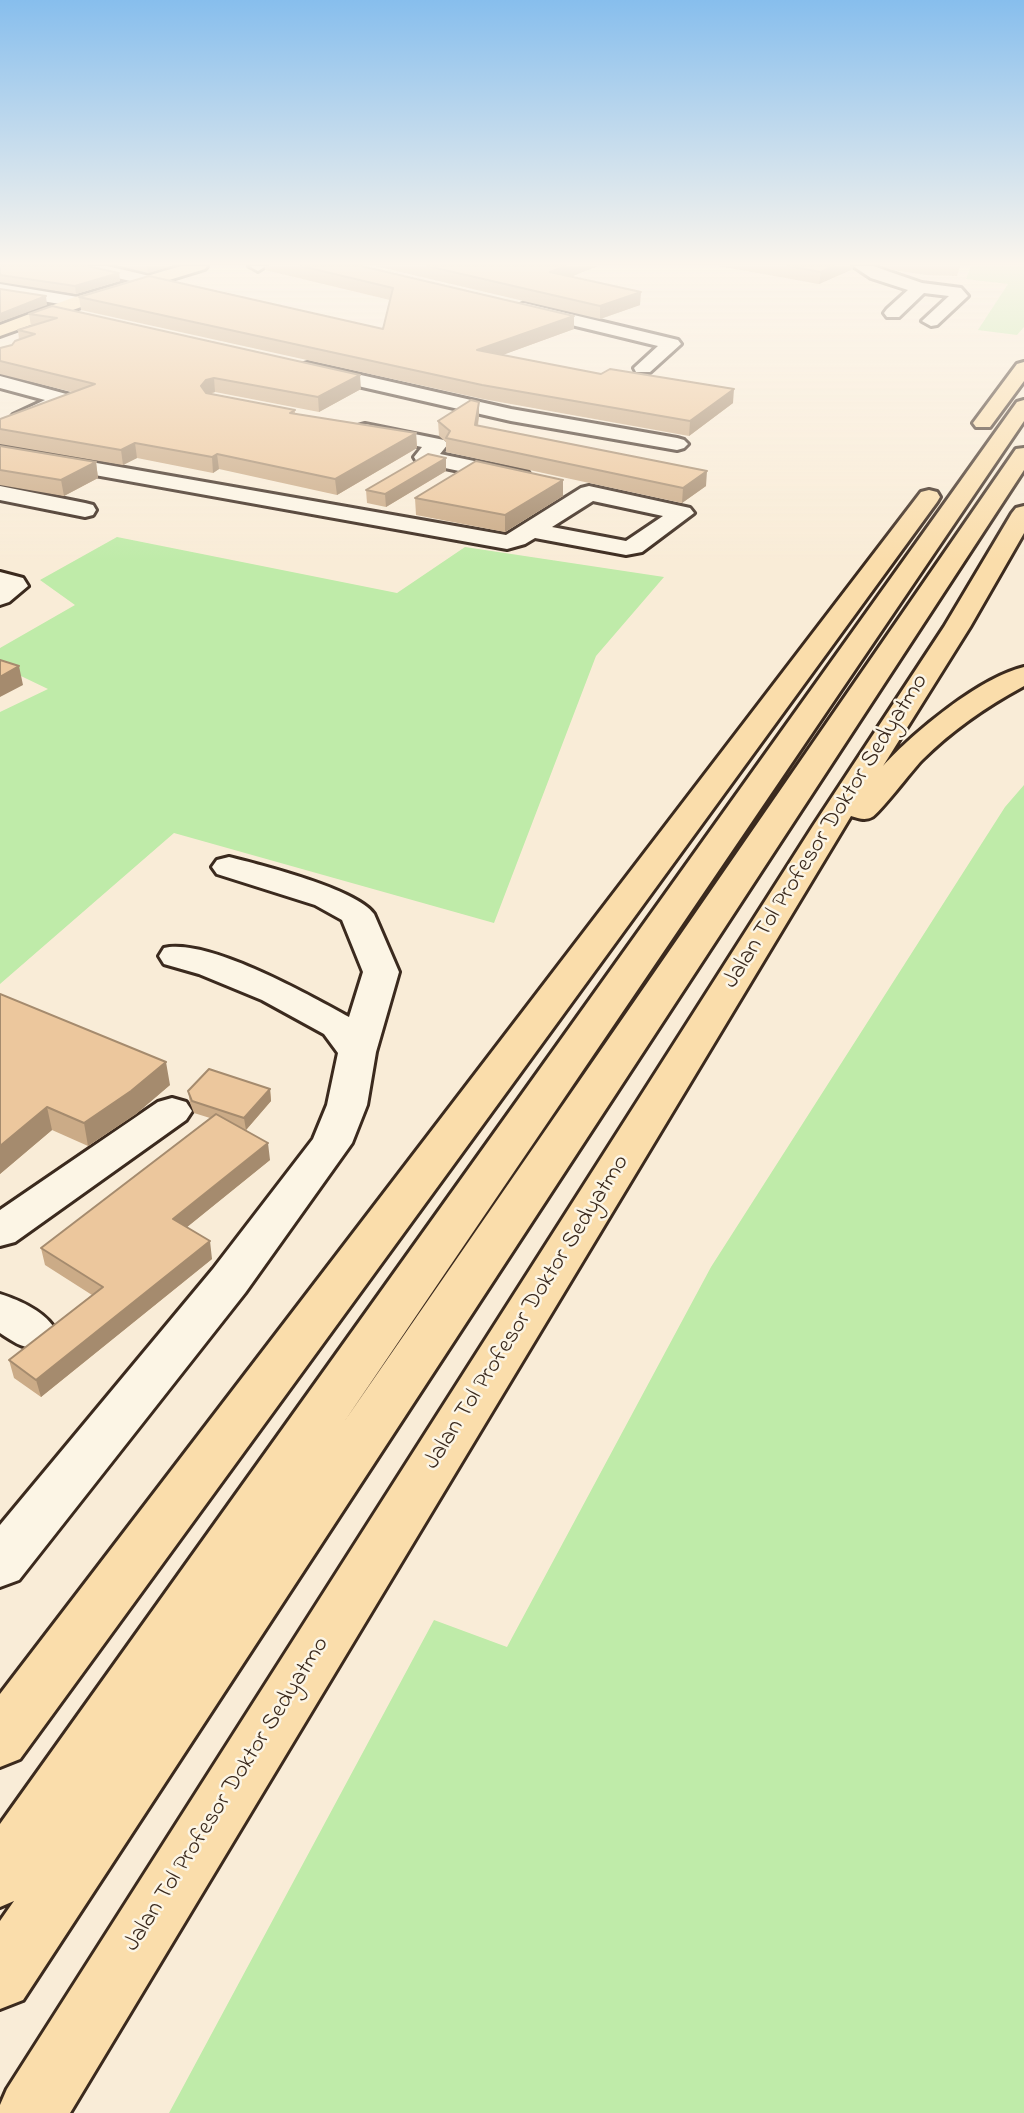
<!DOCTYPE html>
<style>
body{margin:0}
canvas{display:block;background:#f9ecd7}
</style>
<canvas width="1024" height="2113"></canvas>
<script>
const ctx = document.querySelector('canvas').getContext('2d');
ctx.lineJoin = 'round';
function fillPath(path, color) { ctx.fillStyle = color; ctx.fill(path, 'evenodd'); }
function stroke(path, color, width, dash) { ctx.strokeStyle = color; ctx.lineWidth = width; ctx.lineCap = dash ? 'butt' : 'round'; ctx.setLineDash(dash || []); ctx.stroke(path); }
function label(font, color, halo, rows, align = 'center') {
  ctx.font = font + ' "Indie Flower",sans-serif'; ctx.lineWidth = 5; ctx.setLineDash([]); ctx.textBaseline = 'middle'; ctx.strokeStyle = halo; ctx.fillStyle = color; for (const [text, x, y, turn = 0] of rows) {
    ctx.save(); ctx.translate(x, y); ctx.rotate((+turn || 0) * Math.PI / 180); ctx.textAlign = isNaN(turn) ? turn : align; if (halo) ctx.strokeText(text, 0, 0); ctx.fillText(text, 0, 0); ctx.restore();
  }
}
fillPath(new Path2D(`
 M 971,266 L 1024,266 L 1024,327 L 1017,335 L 978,330 L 1008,284 L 966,279 Z
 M 117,537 L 397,593 L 465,547 L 664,577 L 596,656 L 494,923 L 174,833 L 0,984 L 0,712 L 48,689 L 0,666 L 0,648 L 75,605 L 40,580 Z
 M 1024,785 L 1024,2113 L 169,2113 L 434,1620 L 507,1647 L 711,1267 L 1005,807 Z`), '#bfeba9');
const minor = new Path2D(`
 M 86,266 L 107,266 L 154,277 L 156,280 L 148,285 L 87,271 Z
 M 249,266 L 266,266 L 258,271 Z
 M 853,266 L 873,266 L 922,283 L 961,288 L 968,296 L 937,325 L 931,326 L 922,321 L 949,296 L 924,293 L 899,317 L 887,317 L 884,313 L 887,309 L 908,290 L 871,278 Z
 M 0,284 L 78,297 L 87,302 L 78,307 L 0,294 Z
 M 524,303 L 678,340 L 681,344 L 650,372 L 636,372 L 634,368 L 658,346 L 518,312 L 515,308 Z
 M 308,363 L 511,409 L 677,438 L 684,440 L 688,444 L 684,448 L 677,450 L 511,421 L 301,373 L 299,369 L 301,365 Z
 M 0,376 L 70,395 L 73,399 L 70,403 L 27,423 L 13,423 L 10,419 L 13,415 L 45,400 L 0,388 Z
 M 365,424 L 444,440 L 448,444 L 440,454 L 528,472 L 531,477 L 528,482 L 520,484 L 417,462 L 414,457 L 422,447 L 358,434 L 355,430 L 358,426 Z
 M 0,446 L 506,535 L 581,488 L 589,486 L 690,508 L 694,513 L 642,552 L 626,555 L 535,538 L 525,544 L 507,549 L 0,458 ZM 593,501 L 663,516 L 626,541 L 552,527 Z
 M 0,486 L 85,503 L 93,505 L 96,510 L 93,515 L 85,517 L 0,500 Z
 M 0,572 L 23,578 L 28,586 L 9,602 L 0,605 Z
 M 229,857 C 261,865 357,889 374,914 L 399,972 L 376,1052 L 367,1105 L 352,1143 L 245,1293 L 19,1580 L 0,1587 L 0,1525 L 213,1269 L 313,1139 L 327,1105 L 338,1053 L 324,1034 L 262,1000 L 199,974 L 164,964 L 159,956 L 164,948 C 208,938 309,995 349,1017 L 363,972 L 342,920 L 315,905 L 217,874 L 212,867 L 217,860 Z
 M 172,1098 L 186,1102 L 192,1111 L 186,1120 L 15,1242 L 0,1246 L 0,1210 L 158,1102 Z
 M 0,1294 C 22,1301 46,1312 57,1332 L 50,1344 C 27,1352 20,1346 0,1333 Z`);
const major = new Path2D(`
 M 181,266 L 207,266 L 205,269 L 84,306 L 0,336 L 0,325 L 72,298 Z`);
const highway = new Path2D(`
 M 1024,362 L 1024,381 L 990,427 L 976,427 L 973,423 L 976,419 L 1017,364 Z
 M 1024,400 L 1024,421 L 344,1422 L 1016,449 L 1024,448 L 1024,470 L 23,2000 L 0,2009 L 0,1921 L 14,1901 L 0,1907 L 0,1824 L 1017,402 Z
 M 929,490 L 937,492 L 940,497 L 937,502 L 20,1759 L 0,1767 L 0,1694 L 921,492 Z
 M 1024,506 L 1024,533 L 970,627 L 883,766 C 914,732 979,678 1024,667 L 1024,686 C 987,706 952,730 922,760 C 913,769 878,815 872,817 C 865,821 858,818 851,816 L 70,2113 L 0,2113 L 0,2105 L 7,2089 L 813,826 L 944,627 L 1012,513 L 1016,508 Z`);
stroke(minor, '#3b2a1e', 6);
stroke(major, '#3b2a1e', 6);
stroke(highway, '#3b2a1e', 6);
fillPath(minor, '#fcf5e5');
fillPath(major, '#faddab');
fillPath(highway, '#faddab');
fillPath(new Path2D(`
 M 0,266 L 119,273 L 120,281 L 76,294 L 0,282 Z
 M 120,266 L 171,266 L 148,273 Z
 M 265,266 L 361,266 L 574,316 L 574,329 L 502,355 L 733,403 L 689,436 L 483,399 L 81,310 L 79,297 L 383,329 L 390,300 L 265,270 Z
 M 375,266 L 598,266 L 570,277 L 640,305 L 600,319 Z
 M 718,266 L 853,266 L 853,269 L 819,284 Z
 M 881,266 L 960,266 L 957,276 L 926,275 L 892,270 Z
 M 52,306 L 361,389 L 319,412 L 215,392 L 211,394 L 295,410 L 295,414 L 416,433 L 417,448 L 337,495 L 219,469 L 213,473 L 137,458 L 123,465 L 0,444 L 0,419 L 72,392 L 0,374 L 0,348 L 12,345 L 19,340 L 18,330 L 31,326 L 29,314 Z
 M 479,402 L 479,416 L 478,426 L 706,486 L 682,503 L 446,452 L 446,442 L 439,436 L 438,421 Z
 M 0,446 L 96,462 L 98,478 L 64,496 L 0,485 Z
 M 446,458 L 446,471 L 386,507 L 367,503 L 366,490 Z
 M 563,496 L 505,532 L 416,515 L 415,498 Z
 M 0,994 L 170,1085 L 136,1114 L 88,1146 L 52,1130 L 0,1174 Z
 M 270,1089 L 271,1101 L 246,1130 L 270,1160 L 187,1227 L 212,1259 L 41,1397 L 14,1378 L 9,1360 L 92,1295 L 45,1265 L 41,1248 L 210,1118 L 194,1113 L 190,1103 L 188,1091 Z`), '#cbab87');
fillPath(new Path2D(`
 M 147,266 L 171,266 L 148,273 Z
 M 566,266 L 598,266 L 550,285 L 550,272 Z
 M 833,266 L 853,266 L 853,269 L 819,284 L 821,272 Z
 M 119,273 L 120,281 L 76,294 L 75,286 Z
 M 641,292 L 640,305 L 600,319 L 600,306 Z
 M 46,296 L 47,305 L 0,322 L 0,314 Z
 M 574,316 L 574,329 L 478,364 L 477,350 Z
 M 360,375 L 361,389 L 319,412 L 318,397 Z
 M 214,378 L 215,392 L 207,394 L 201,386 L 206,380 Z
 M 734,389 L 733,403 L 689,436 L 690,421 Z
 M 479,402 L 479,416 L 475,440 L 475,425 Z
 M 416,433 L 417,448 L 337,495 L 335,479 Z
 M 135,443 L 137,458 L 123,465 L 121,450 Z
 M 217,454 L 219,469 L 213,473 L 212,457 Z
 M 446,458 L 446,471 L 386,507 L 385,494 Z
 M 96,462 L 98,478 L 64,496 L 61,480 Z
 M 707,471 L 706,486 L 682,503 L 683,488 Z
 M 563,480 L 563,496 L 505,532 L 505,515 Z
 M 19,666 L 23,685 L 0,697 L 0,677 Z
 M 166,1062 L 170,1085 L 136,1114 L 88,1146 L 84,1123 Z
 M 270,1089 L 271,1101 L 246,1130 L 244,1118 Z
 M 47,1107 L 52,1130 L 0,1174 L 0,1146 Z
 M 268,1143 L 270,1160 L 176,1236 L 173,1219 Z
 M 210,1241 L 212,1259 L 41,1397 L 36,1380 Z`), '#a58b6e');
const building = new Path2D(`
 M 0,266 L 87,266 L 119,273 L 75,286 L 0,275 Z
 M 301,266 L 361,266 L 574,316 L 477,350 L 601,374 L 610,369 L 734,389 L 690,421 L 482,385 L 79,297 L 149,276 L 383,329 L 393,288 Z
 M 427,266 L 566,266 L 550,272 L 641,292 L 600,306 Z
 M 788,266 L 833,266 L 821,272 Z
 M 0,289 L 46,296 L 0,314 Z
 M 52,306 L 360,375 L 318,397 L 214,378 L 206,380 L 201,386 L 206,393 L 295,410 L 290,413 L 416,433 L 335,479 L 217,454 L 212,457 L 135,443 L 121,450 L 0,429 L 0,419 L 95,384 L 0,361 L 0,348 L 12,345 L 15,341 L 35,334 L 18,330 L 57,318 L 29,314 Z
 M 471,400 L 479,402 L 475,425 L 707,471 L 683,488 L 446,438 L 450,431 L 438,421 Z
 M 0,446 L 96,462 L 61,480 L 0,470 Z
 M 428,454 L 446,458 L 385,494 L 366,490 Z
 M 476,461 L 563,480 L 505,515 L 415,498 Z
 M 0,660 L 19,666 L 0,677 Z
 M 0,994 L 166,1062 L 131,1091 L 84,1123 L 47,1107 L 0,1146 Z
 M 209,1069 L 270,1089 L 244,1118 L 192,1101 L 188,1091 Z
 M 216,1114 L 268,1143 L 173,1219 L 210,1241 L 36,1380 L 9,1360 L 103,1287 L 41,1248 Z`);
fillPath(building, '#ecc79d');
stroke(building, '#a58b6e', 2);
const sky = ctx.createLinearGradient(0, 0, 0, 562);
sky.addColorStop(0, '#87beed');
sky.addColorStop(0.47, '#fcf6ed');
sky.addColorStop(1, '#fcf6ed00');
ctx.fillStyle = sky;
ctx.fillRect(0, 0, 1024, 562);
label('24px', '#3b2a1e', '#fcf5e5', [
 ["Jalan Tol Profesor Doktor Sedyatmo",827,832,-58],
 ["Jalan Tol Profesor Doktor Sedyatmo",528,1313,-58],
 ["Jalan Tol Profesor Doktor Sedyatmo",228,1795,-58]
]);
</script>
